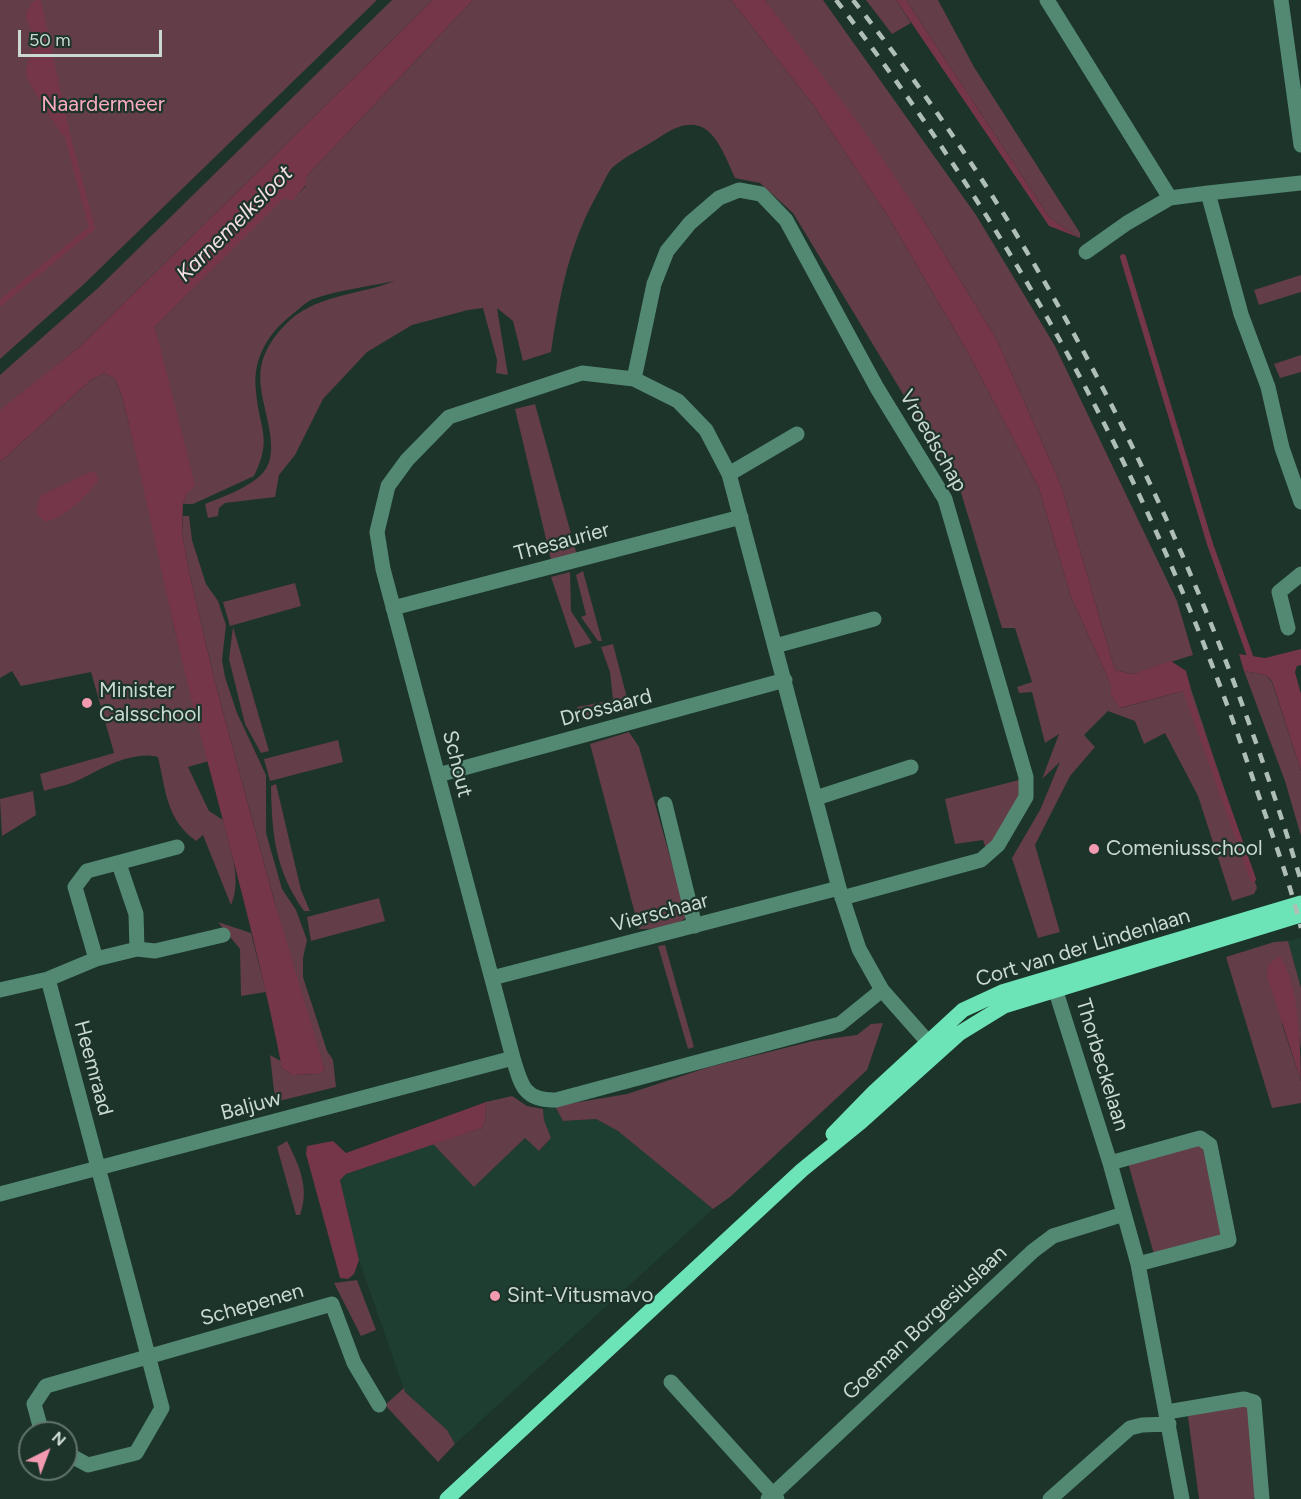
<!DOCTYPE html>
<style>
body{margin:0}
#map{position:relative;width:1301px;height:1499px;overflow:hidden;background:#1c342a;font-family:Figtree,sans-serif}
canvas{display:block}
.north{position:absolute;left:18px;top:1421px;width:60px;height:60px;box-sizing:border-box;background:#1c342a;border:2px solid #62766e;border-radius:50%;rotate:42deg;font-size:16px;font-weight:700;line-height:24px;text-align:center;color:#cbd9d3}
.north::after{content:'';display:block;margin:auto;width:21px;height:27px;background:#f29ab0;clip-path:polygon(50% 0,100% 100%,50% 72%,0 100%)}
.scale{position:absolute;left:18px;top:30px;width:144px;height:27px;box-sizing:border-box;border:3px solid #cbd9d3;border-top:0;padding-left:8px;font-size:18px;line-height:21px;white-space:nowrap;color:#cbd9d3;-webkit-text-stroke:4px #1c342a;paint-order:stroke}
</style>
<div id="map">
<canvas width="1301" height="1499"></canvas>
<div class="north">N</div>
<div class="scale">50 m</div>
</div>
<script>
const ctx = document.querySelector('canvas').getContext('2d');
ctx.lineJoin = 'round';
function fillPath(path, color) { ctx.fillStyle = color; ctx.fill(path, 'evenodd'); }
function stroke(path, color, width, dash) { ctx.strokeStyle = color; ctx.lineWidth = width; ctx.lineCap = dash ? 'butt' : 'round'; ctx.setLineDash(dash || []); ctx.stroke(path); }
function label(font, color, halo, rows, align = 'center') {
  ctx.font = font + ' Figtree,sans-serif'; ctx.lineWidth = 4.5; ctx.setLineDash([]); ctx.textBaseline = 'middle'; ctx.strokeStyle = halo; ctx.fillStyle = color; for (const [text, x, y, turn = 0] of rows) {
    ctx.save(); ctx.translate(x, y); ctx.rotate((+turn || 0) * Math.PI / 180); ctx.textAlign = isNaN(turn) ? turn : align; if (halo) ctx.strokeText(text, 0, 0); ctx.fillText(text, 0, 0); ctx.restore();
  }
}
fillPath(new Path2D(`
 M 1301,938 L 1301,988 L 1288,941 Z
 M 555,1106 L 563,1121 L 596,1119 L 618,1131 L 713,1209 L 455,1444 L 447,1430 L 405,1392 L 359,1260 L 340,1180 L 346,1174 L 433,1144 L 474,1187 L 525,1138 L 540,1151 L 551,1138 L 544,1120 L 543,1109 Z`), '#1e3e31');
fillPath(new Path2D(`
 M 0,0 L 377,0 L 83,285 L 0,359 Z
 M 392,0 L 433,0 L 79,347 L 0,411 L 0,375 L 98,288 Z
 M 473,0 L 731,0 L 814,106 L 889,218 L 968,353 L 1038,486 L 1071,597 L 1111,685 L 1111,695 L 1121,708 L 1191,689 L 1257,888 L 1254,894 L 1232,901 L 1198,796 L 1165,733 L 1144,744 L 1135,721 L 1108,711 L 1084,735 L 1095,747 L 1070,776 L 1035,845 L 1060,932 L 1038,938 L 1012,858 L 1040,810 L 1060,762 L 1042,779 L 1059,734 L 1045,743 L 1032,692 L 1019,693 L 1017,687 L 1032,682 L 1015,628 L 1002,628 L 959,486 L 793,213 L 760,183 L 735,178 C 719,142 707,107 663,135 C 647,146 627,155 613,167 C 607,173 603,184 599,191 C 569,244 560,293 551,352 L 523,361 L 513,321 L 497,308 L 508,375 L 496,373 L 497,360 L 483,308 L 468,310 L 412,325 L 367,352 L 323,399 L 295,455 L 279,475 L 275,497 L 225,503 L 219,508 L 218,516 L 208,518 L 205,504 C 223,497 248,488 262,474 C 286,449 255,399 261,368 C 263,352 274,336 285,325 C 314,294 358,296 394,281 C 367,287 338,290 313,299 C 306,302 300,308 294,313 C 269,332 252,358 256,391 C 259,429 273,438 254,476 L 193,504 L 183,504 L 187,494 L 155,327 L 284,197 L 292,200 L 306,186 L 306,177 Z
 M 765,0 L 823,0 L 976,215 L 1055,346 L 1177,601 L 1193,655 L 1133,674 L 1115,670 L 1061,485 L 997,340 L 921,216 Z
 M 866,0 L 896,0 L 911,23 L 892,34 Z
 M 906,0 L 938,0 L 974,67 L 1080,233 L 1080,238 L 1050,218 Z
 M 1301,275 L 1301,292 L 1259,305 L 1254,290 Z
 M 1301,355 L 1301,372 L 1280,378 L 1274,364 Z
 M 104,373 L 114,378 L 121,393 L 152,517 L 174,627 L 209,761 L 188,767 L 209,811 L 223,820 C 229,847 243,879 231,905 L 203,835 L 196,841 C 166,819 166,791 158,757 C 134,750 102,768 81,779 C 70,785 56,787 44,791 L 40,774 L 114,753 L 91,672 L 21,686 L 12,671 L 0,678 L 0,462 L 91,380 Z
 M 535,404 L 577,555 L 552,564 L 515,409 Z
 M 183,516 L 189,516 L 192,540 L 206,584 L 218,601 L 226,625 L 222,660 L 225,677 L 237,713 L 266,775 L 266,833 L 282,889 L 296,910 L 307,940 L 303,958 L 303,977 L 327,1051 L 333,1060 L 336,1087 L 279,1101 L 274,1091 L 270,1055 L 281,1061 L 282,1068 L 292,1075 L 319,1074 L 325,1070 L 298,988 L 215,682 L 190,576 L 182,533 Z
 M 583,571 L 602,641 L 598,641 L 581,617 L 586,615 L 576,575 Z
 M 570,572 L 571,611 L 592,643 L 575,648 L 551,577 Z
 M 295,583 L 301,606 L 230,626 L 223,602 Z
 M 233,627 L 269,751 L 261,753 L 245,724 L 229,659 Z
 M 613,644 L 627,698 L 627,711 L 582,719 L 577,707 L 613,700 L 610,672 L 601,647 Z
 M 1244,671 L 1266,675 L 1272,682 L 1301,771 L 1301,836 L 1285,781 Z
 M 629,732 L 639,747 L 687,917 C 674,928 655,929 639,929 L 590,744 Z
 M 338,740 L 343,762 L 270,781 L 264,759 Z
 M 1019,780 L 1023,793 L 987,852 L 983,840 L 955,844 L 945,799 Z
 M 276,784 L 301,890 L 310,911 L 304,911 C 275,870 272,835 271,786 Z
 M 33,791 L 36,815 L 2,836 L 0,799 Z
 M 379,898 L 385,921 L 311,941 L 307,917 Z
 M 218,922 L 251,933 L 266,992 L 241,996 L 240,949 Z
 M 1288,941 L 1301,988 L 1301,1049 L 1291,981 L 1282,1024 L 1301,1081 L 1301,1103 L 1272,1108 L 1226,957 L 1274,942 Z
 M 665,945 L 694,1047 L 688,1049 L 658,946 Z
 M 883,1023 L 867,1070 L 730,1197 L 713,1209 L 618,1131 L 596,1119 L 563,1121 L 555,1106 L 627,1094 L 709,1067 L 813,1041 L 857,1035 L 871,1024 Z
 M 512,1096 L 527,1106 L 543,1109 L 544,1120 L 551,1138 L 539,1151 L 525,1138 L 474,1187 L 433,1144 L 482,1128 L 485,1121 L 486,1102 Z
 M 287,1141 C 299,1165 310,1188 300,1215 L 296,1215 L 277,1147 Z
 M 1195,1144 L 1203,1147 L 1221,1235 L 1154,1254 L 1128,1163 Z
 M 357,1280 L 376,1330 L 361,1336 L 334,1283 Z
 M 404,1388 L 405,1392 L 447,1430 L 455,1444 L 438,1462 L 385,1405 Z
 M 1240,1404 L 1249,1408 L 1259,1493 L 1253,1499 L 1199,1499 L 1188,1417 L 1191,1412 Z`), '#633d47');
fillPath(new Path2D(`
 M 36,0 L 41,0 L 70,134 L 63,135 C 59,131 26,79 26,75 C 25,63 33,53 33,42 C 34,24 15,17 36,0 Z
 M 433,0 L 473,0 L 306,177 L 306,185 L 292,201 L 284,198 L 155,327 L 195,485 L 187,494 L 183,504 L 182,533 L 190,576 L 215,682 L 274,900 L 325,1070 L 319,1074 L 292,1075 L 282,1068 C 253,919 208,774 174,627 C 156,549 141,471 121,393 L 114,378 L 104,373 L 91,380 L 0,462 L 0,410 L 79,347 Z
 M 731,0 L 765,0 L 860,125 L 921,216 L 997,340 L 1061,485 L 1115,670 L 1133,674 L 1171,661 L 1186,671 L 1191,689 L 1120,708 L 1111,695 L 1111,685 L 1071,597 L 1038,486 L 968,353 L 889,218 L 814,106 Z
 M 896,0 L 906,0 L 1050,218 L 1080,238 L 1049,226 Z
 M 92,471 L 97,474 L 98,481 C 83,499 69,514 46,522 L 36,513 L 40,496 Z
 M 1301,649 L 1301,665 L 1297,666 L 1295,672 L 1301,694 L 1301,771 L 1272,681 L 1266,675 L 1244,671 L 1239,654 L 1265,658 Z
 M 1279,956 C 1299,978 1301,1051 1301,1081 L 1267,976 L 1268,965 Z
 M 486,1102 L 485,1121 L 482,1128 L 346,1174 L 340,1180 L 359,1260 L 354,1274 L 348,1279 L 340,1278 L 306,1154 L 307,1146 L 333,1141 L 346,1153 Z`), '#743648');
stroke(new Path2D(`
 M 1123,257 L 1210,544 L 1250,656
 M 0,303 L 92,228 L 67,134
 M 1186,690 L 1253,879`), '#743648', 6);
stroke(new Path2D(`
 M 1047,0 L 1170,198 L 1208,193 L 1241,314 L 1268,387 L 1282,448 L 1301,502
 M 1281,0 L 1301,145
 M 1208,193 L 1301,183
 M 1086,252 L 1127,223 L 1170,198
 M 634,379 L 654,284 L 667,251 L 690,223 L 719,198 L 739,190 L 761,194 L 786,220 L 877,388 L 945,499 L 1026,777 L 1026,797 L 998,845 L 981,860 L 842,898
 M 729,474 L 797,434
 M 393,608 L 741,517
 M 1288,628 L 1279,592 L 1301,574
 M 775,646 L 874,619
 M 438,775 L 785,680
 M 816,798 L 911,767
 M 665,804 L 695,926
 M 119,864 L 136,914 L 137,949
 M 96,959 L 75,887 L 87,871 L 177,847
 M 492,978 L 839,888
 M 48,979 L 162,1408 L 136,1453 L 88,1465 L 66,1453
 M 1052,979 L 1110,1163 L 1138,1264 L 1182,1499
 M 0,990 L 48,979 L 96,959 L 137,949 L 155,951 L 223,935
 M 882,990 L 840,1024 L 556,1100 C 524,1101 521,1085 513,1058 L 383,569 L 377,532 L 388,486 L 407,460 L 449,417 L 582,373 L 634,379 L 678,401 L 706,430 L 729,474 L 839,888 L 859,949 L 882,990 L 935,1050
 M 1110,1163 L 1200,1138 L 1210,1145 L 1229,1240 L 1138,1264
 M 0,1194 L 513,1058
 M 671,1382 L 777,1499
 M 1167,1412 L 1244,1399 L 1254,1402 L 1262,1499
 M 42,1433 L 34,1404 L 46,1386 L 332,1304 L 354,1363 L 379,1405
 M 768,1499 L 1033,1251 L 1053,1236 L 1124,1214
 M 1050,1499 L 1130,1428 L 1142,1425 L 1169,1424`), '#538973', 15);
stroke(new Path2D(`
 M 833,1134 L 874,1092 L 963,1010 L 1002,992 L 1301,903
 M 447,1499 L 802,1170 L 861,1122 L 960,1033 L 1004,1006 L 1301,915`), '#6de4b7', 15);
stroke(new Path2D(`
 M 836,0 C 1016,234 1157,493 1251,773 C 1268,824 1288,875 1301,928
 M 853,0 C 1058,258 1207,566 1301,881`), '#afbfb8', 4.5, [10, 10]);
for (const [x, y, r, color] of [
 [87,703,6,"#f29ab0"],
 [1094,849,6,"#f29ab0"],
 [495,1296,6,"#f29ab0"]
]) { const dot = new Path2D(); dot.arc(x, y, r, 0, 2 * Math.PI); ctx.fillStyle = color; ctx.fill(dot); stroke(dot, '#1c342a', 2); }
label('21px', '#fbacc0', '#1c342a', [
 ["Naardermeer",103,105]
]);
label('21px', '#cbd9d3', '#1c342a', [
 ["Vroedschap",933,441,60],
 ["Thesaurier",562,542,-15],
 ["Drossaard",606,708,-15],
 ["Schout",457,764,76],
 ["Vierschaar",660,913,-15],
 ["Cort van der Lindenlaan",1083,948,-17],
 ["Thorbeckelaan",1102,1065,73],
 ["Heemraad",93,1068,75],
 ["Baljuw",251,1106,-15],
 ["Schepenen",252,1305,-16],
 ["Goeman Borgesiuslaan",925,1323,-43]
]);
label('21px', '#cbd9d3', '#1c342a', [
 ["Minister",99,691],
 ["Calsschool",99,715],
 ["Comeniusschool",1106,849],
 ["Sint-Vitusmavo",507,1296]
], 'left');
label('italic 22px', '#f3dee3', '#1c342a', [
 ["Karnemelksloot",235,224,-45]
]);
</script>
